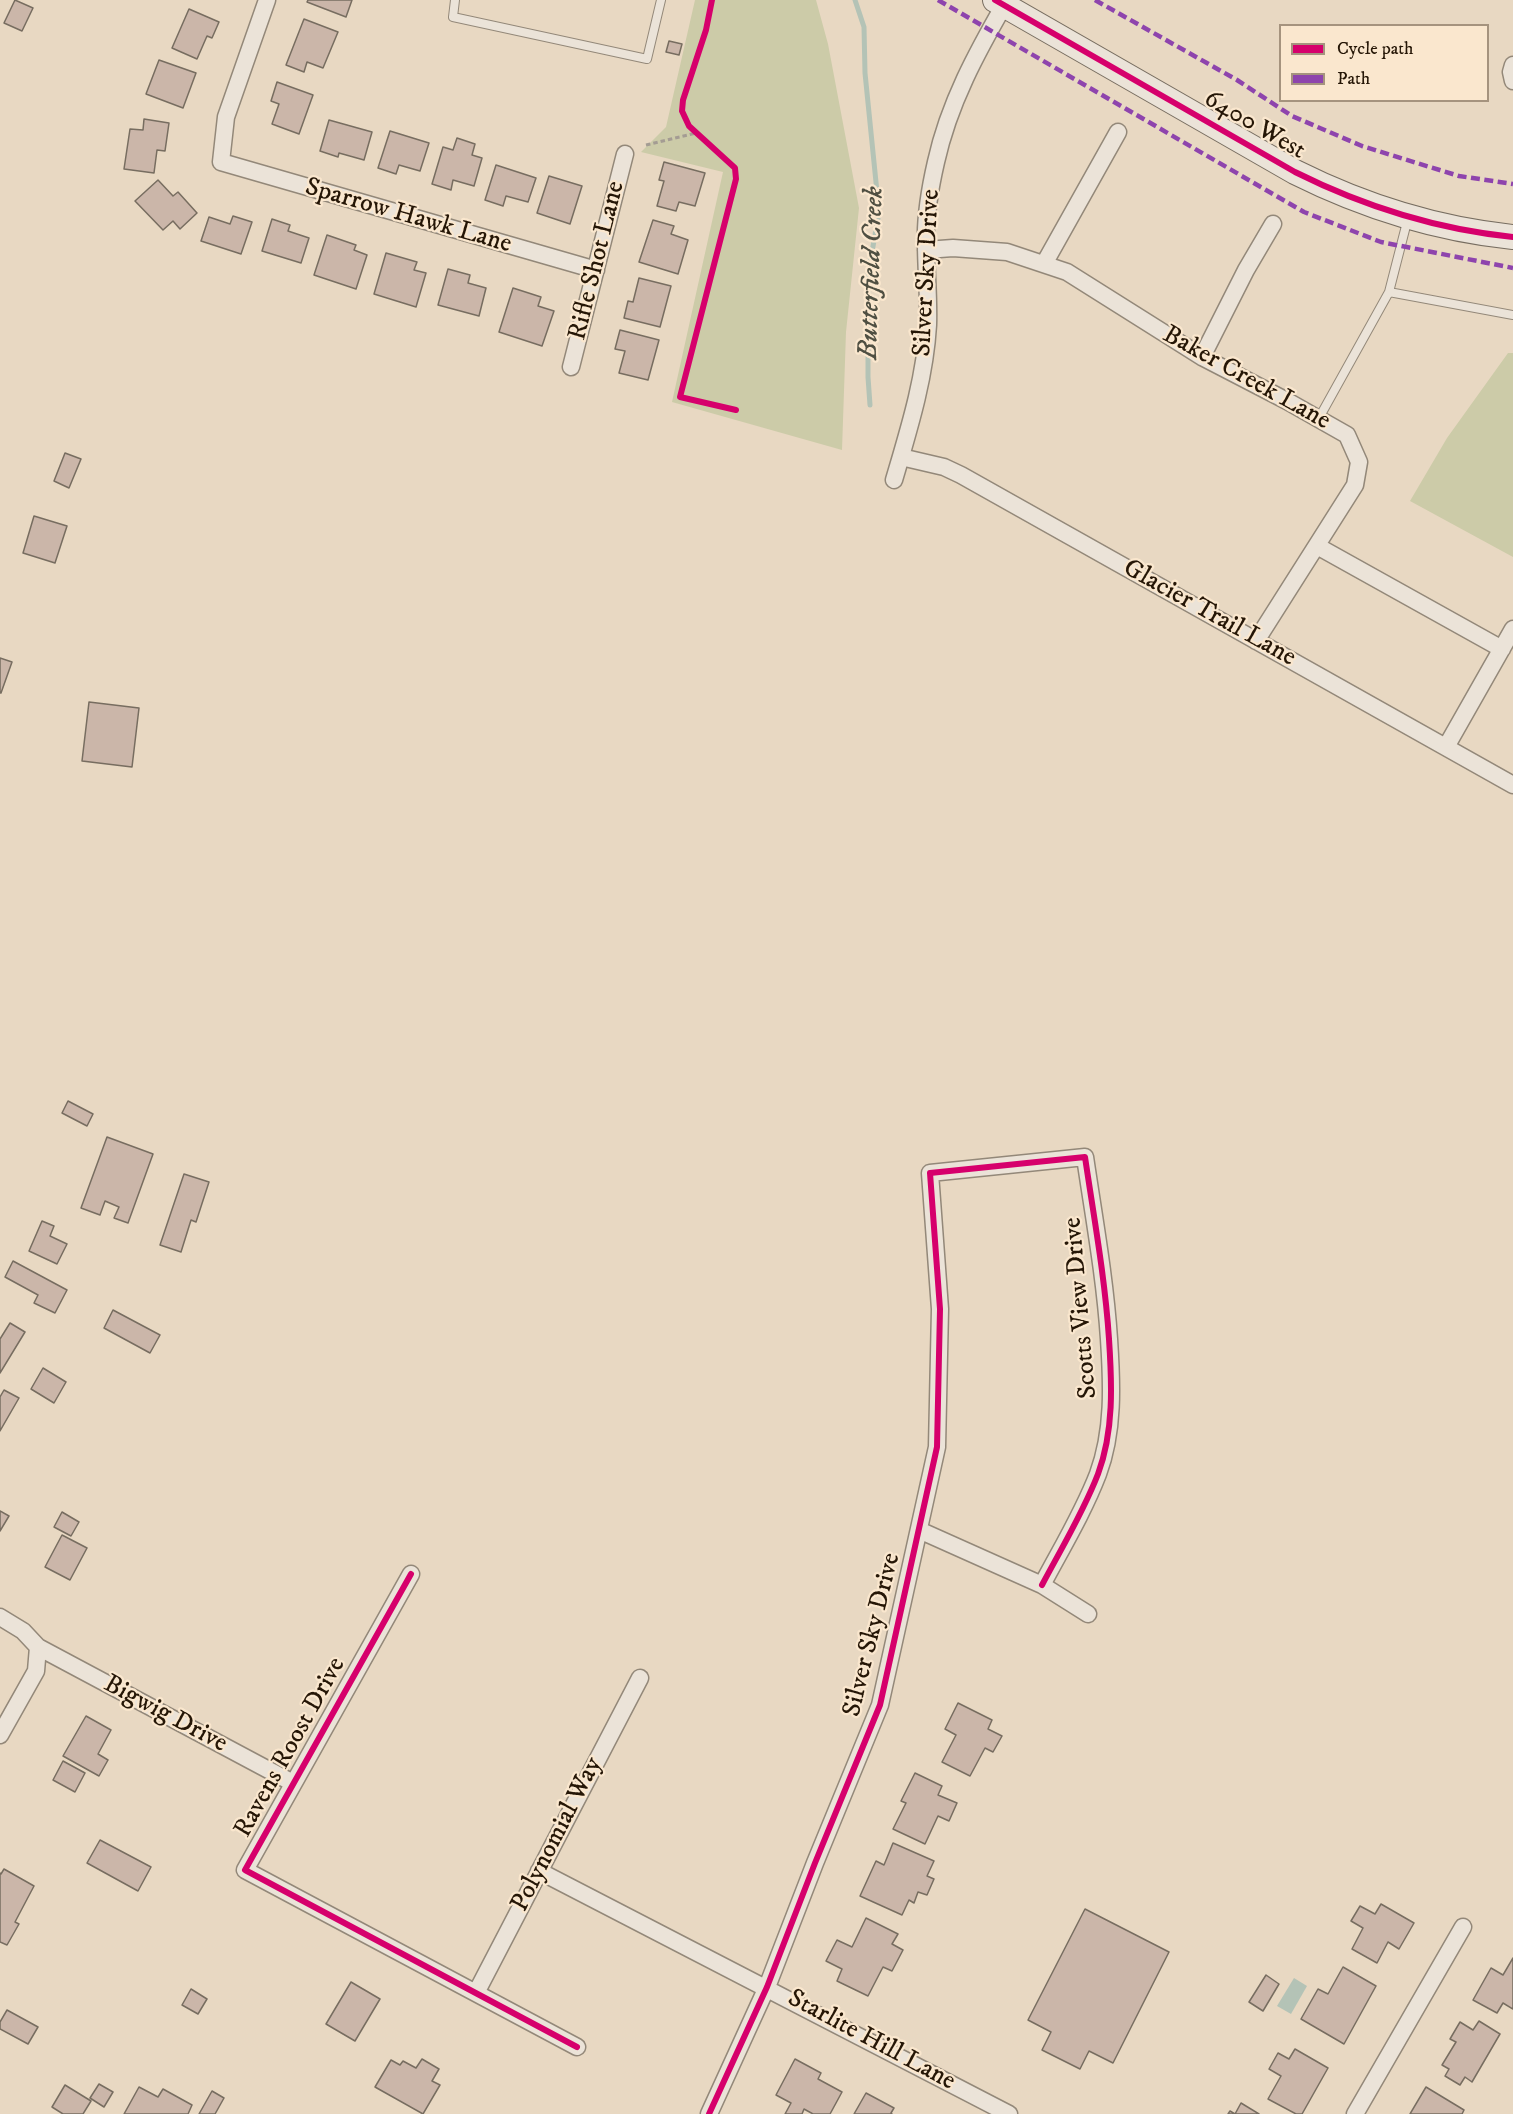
<!DOCTYPE html>
<style>
body{margin:0}
#map{position:relative;width:1513px;height:2114px;overflow:hidden;background:#e8d8c2;font-family:"IM FELL DW Pica",serif}
canvas{display:block}
.legend{position:absolute;left:1279px;top:24px;width:210px;height:78px;box-sizing:border-box;background:#fae7ce;border:2px solid #a5937e;margin:0;padding:8px 10px;list-style:none;font-size:18px;color:#251606}
.legend li{display:flex;align-items:center;gap:12px;height:30px}
.legend b{width:30px;border:2px solid #a5937e}
</style>
<div id="map">
<canvas width="1513" height="2114"></canvas>
<ul class="legend">
<li><b style="height:8px;background:#d6006c"></b>Cycle path</li>
<li><b style="height:8px;background:#8e44ad"></b>Path</li>
</ul>
</div>
<script>
const ctx = document.querySelector('canvas').getContext('2d');
ctx.lineJoin = 'round';
function fillPath(path, color) { ctx.fillStyle = color; ctx.fill(path, 'evenodd'); }
function stroke(path, color, width, dash) { ctx.strokeStyle = color; ctx.lineWidth = width; ctx.lineCap = dash ? 'butt' : 'round'; ctx.setLineDash(dash || []); ctx.stroke(path); }
function label(font, color, halo, rows, align = 'center') {
  ctx.font = font + ' "IM FELL DW Pica",serif'; ctx.lineWidth = 4.5; ctx.setLineDash([]); ctx.textBaseline = 'middle'; ctx.strokeStyle = halo; ctx.fillStyle = color; for (const [text, x, y, turn = 0] of rows) {
    ctx.save(); ctx.translate(x, y); ctx.rotate((+turn || 0) * Math.PI / 180); ctx.textAlign = isNaN(turn) ? turn : align; if (halo) ctx.strokeText(text, 0, 0); ctx.fillText(text, 0, 0); ctx.restore();
  }
}
fillPath(new Path2D(`
 M 695,0 L 816,0 L 828,44 L 859,208 L 846,332 L 842,450 L 672,402 L 723,172 L 641,152 L 666,127 Z
 M 1508,353 L 1513,353 L 1513,557 L 1410,501 L 1447,438 Z`), '#cccba8');
fillPath(new Path2D(`
 M 1294,1978 L 1307,1986 L 1291,2014 L 1277,2006 Z`), '#b4c3b6');
stroke(new Path2D(`
 M 855,0 L 864,27 L 865,73 L 879,212 L 868,275 L 868,377 L 870,405`), '#b4c3b6', 5);
const building = new Path2D(`
 M 15,0 L 33,8 L 22,31 L 4,23 Z
 M 308,0 L 352,0 L 346,17 L 307,2 Z
 M 189,9 L 219,22 L 212,38 L 207,36 L 197,59 L 172,48 Z
 M 304,19 L 338,32 L 323,68 L 307,62 L 304,72 L 286,65 Z
 M 669,41 L 682,44 L 679,55 L 666,52 Z
 M 159,60 L 196,73 L 183,108 L 146,94 Z
 M 277,82 L 313,95 L 299,134 L 272,124 L 279,104 L 271,101 Z
 M 144,119 L 169,123 L 165,151 L 157,150 L 154,173 L 124,169 L 130,129 L 143,130 Z
 M 329,120 L 372,132 L 364,160 L 339,153 L 338,157 L 320,151 Z
 M 390,131 L 429,143 L 420,171 L 399,165 L 396,174 L 378,168 Z
 M 457,138 L 475,144 L 472,155 L 482,158 L 474,186 L 453,180 L 451,190 L 432,184 L 443,147 L 453,150 Z
 M 664,162 L 705,173 L 695,206 L 679,202 L 676,211 L 657,206 L 664,181 L 659,180 Z
 M 496,165 L 536,178 L 528,202 L 506,196 L 503,206 L 485,200 Z
 M 549,176 L 582,186 L 570,224 L 537,213 Z
 M 158,180 L 173,196 L 178,192 L 197,213 L 180,229 L 173,221 L 163,230 L 135,201 Z
 M 233,216 L 252,222 L 241,254 L 201,241 L 209,217 L 230,224 Z
 M 272,219 L 290,225 L 288,231 L 309,238 L 301,263 L 262,251 Z
 M 653,220 L 674,226 L 671,234 L 688,240 L 678,274 L 639,262 Z
 M 327,235 L 356,245 L 354,250 L 367,255 L 356,289 L 314,275 Z
 M 386,253 L 417,262 L 414,270 L 426,273 L 416,307 L 374,294 Z
 M 448,269 L 470,275 L 468,283 L 486,288 L 479,316 L 438,305 Z
 M 639,278 L 671,286 L 660,327 L 624,318 L 628,301 L 633,302 Z
 M 513,288 L 541,297 L 538,306 L 554,311 L 542,346 L 499,332 Z
 M 620,330 L 659,340 L 648,380 L 619,373 L 625,351 L 615,349 Z
 M 65,453 L 81,459 L 69,488 L 54,481 Z
 M 34,516 L 67,526 L 55,563 L 23,553 Z
 M 0,658 L 12,662 L 1,693 L 0,693 Z
 M 89,702 L 139,708 L 132,767 L 82,761 Z
 M 68,1101 L 93,1114 L 87,1126 L 62,1113 Z
 M 107,1137 L 153,1154 L 128,1223 L 114,1218 L 119,1207 L 105,1201 L 100,1215 L 81,1208 Z
 M 184,1174 L 209,1182 L 196,1222 L 191,1220 L 181,1252 L 160,1245 Z
 M 42,1221 L 54,1226 L 50,1236 L 67,1244 L 57,1264 L 29,1251 Z
 M 13,1261 L 67,1290 L 55,1313 L 34,1303 L 38,1295 L 5,1277 Z
 M 113,1310 L 160,1335 L 150,1353 L 104,1328 Z
 M 10,1323 L 25,1332 L 0,1373 L 0,1339 Z
 M 43,1368 L 66,1382 L 54,1403 L 31,1389 Z
 M 4,1390 L 19,1398 L 0,1431 L 0,1397 Z
 M 0,1511 L 9,1516 L 0,1531 Z
 M 62,1512 L 79,1522 L 71,1536 L 54,1527 Z
 M 62,1535 L 87,1548 L 70,1580 L 45,1567 Z
 M 958,1703 L 992,1720 L 988,1729 L 1002,1736 L 993,1752 L 985,1748 L 970,1776 L 942,1762 L 956,1735 L 945,1729 Z
 M 86,1716 L 111,1730 L 98,1754 L 108,1760 L 99,1776 L 63,1756 Z
 M 63,1761 L 85,1773 L 75,1792 L 53,1780 Z
 M 915,1773 L 942,1786 L 938,1795 L 957,1803 L 949,1821 L 938,1816 L 925,1844 L 893,1829 L 906,1803 L 901,1801 Z
 M 100,1840 L 151,1867 L 138,1891 L 87,1863 Z
 M 893,1843 L 934,1861 L 927,1876 L 934,1879 L 927,1895 L 918,1892 L 914,1903 L 909,1900 L 902,1915 L 860,1896 L 876,1861 L 884,1865 Z
 M 4,1869 L 34,1886 L 15,1922 L 19,1924 L 7,1945 L 0,1942 L 0,1873 L 1,1874 Z
 M 1381,1904 L 1414,1923 L 1399,1949 L 1388,1942 L 1377,1963 L 1352,1949 L 1363,1928 L 1351,1921 L 1360,1906 L 1375,1914 Z
 M 1085,1909 L 1169,1952 L 1113,2063 L 1089,2051 L 1080,2069 L 1042,2050 L 1051,2032 L 1028,2020 Z
 M 866,1918 L 898,1934 L 892,1944 L 903,1950 L 892,1971 L 883,1967 L 868,1996 L 837,1981 L 842,1969 L 826,1961 L 837,1940 L 852,1947 Z
 M 1513,1958 L 1513,2009 L 1503,2003 L 1497,2013 L 1473,2000 L 1491,1968 L 1503,1975 Z
 M 1343,1967 L 1376,1986 L 1344,2044 L 1301,2019 L 1318,1989 L 1328,1994 Z
 M 1266,1975 L 1279,1984 L 1263,2011 L 1249,2002 Z
 M 351,1982 L 380,1999 L 355,2041 L 326,2024 Z
 M 191,1989 L 207,1999 L 198,2014 L 182,2005 Z
 M 7,2010 L 38,2027 L 28,2044 L 0,2029 L 0,2022 Z
 M 1479,2021 L 1500,2034 L 1472,2082 L 1465,2077 L 1460,2085 L 1445,2076 L 1449,2069 L 1442,2065 L 1456,2042 L 1450,2039 L 1460,2022 L 1473,2030 Z
 M 1295,2049 L 1328,2068 L 1302,2114 L 1296,2114 L 1268,2099 L 1281,2076 L 1269,2069 L 1278,2053 L 1289,2059 Z
 M 422,2059 L 439,2069 L 432,2081 L 440,2085 L 423,2114 L 375,2087 L 391,2060 L 400,2065 L 403,2061 L 416,2068 Z
 M 795,2059 L 821,2073 L 818,2079 L 842,2092 L 830,2114 L 813,2114 L 804,2109 L 802,2114 L 785,2114 L 791,2103 L 776,2095 Z
 M 99,2084 L 113,2092 L 104,2107 L 90,2098 Z
 M 65,2085 L 91,2101 L 83,2114 L 63,2114 L 52,2107 Z
 M 139,2087 L 158,2097 L 163,2089 L 192,2105 L 188,2114 L 124,2114 Z
 M 1426,2087 L 1464,2110 L 1462,2114 L 1410,2114 Z
 M 212,2091 L 224,2098 L 215,2114 L 199,2114 Z
 M 866,2093 L 894,2108 L 891,2113 L 892,2114 L 854,2114 Z
 M 1241,2103 L 1259,2114 L 1228,2114 L 1230,2111 L 1235,2114 Z`);
fillPath(building, '#cbb6a9');
stroke(building, '#776d60', 1.5);
const lane = new Path2D(`
 M 455,0 L 453,17 L 647,59 L 661,0
 M 1408,218 L 1389,292 L 1513,315
 M 1319,418 L 1389,292`);
const street = new Path2D(`
 M 267,0 L 226,117 L 221,162 L 596,270
 M 1513,65 L 1511,72 L 1513,81
 M 926,250 L 953,248 L 1007,252 L 1067,272 L 1202,357 L 1287,401 L 1347,435 L 1359,462 L 1355,485 L 1256,641
 M 1044,264 L 1118,132
 M 1202,357 L 1246,270 L 1273,224
 M 571,367 L 625,154
 M 901,457 L 944,467 L 961,475 L 1513,785
 M 894,480 C 909,429 925,378 928,325 C 929,298 926,270 926,243 C 925,216 930,188 936,162 C 949,103 977,52 1007,0
 M 1317,546 L 1502,649
 M 1446,747 L 1513,629
 M 919,1530 L 1042,1585 L 1088,1614
 M 411,1574 L 245,1870 L 577,2047
 M 0,1617 L 23,1631 L 38,1647 L 293,1783
 M 0,1735 L 36,1671 L 38,1647
 M 539,1871 L 1009,2114
 M 476,1993 L 640,1678
 M 709,2114 L 767,1987 L 815,1863 L 880,1705 L 937,1447 L 940,1309 L 930,1173 L 1085,1157 C 1094,1218 1105,1278 1109,1339 C 1112,1384 1114,1431 1098,1474 C 1083,1513 1061,1549 1042,1585
 M 1355,2114 L 1463,1927`);
const secondary = new Path2D(`
 M 995,0 L 1295,172 C 1365,207 1435,229 1513,237`);
stroke(lane, '#938879', 10);
stroke(street, '#938879', 19);
stroke(secondary, '#776d60', 26);
stroke(new Path2D(`
 M 646,145 L 696,133`), '#a49c93', 3, [4.5, 3]);
stroke(lane, '#ebe3d8', 8);
stroke(street, '#ebe3d8', 16);
stroke(secondary, '#ebe3d8', 24);
stroke(new Path2D(`
 M 938,0 L 1304,212 L 1381,242 L 1513,268
 M 1095,0 L 1237,80 L 1292,116 L 1362,146 L 1459,176 L 1513,184`), '#8e44ad', 4.5, [9, 4.5]);
stroke(new Path2D(`
 M 712,0 L 706,30 L 683,100 L 682,111 L 689,126 L 735,168 L 736,179 L 680,397 L 736,410
 M 995,0 L 1295,172 C 1365,207 1435,229 1513,237
 M 411,1574 L 245,1870 L 577,2047
 M 709,2114 L 767,1987 L 815,1863 L 880,1705 L 937,1447 L 940,1309 L 930,1173 L 1085,1157 C 1094,1218 1105,1278 1109,1339 C 1112,1384 1114,1431 1098,1474 C 1083,1513 1061,1549 1042,1585`), '#d6006c', 6);
label('26px', '#251606', '#fae7ce', [
 ["6400 West",1254,126,30],
 ["Sparrow Hawk Lane",408,217,16],
 ["Rifle Shot Lane",598,261,-76],
 ["Silver Sky Drive",928,273,-87],
 ["Baker Creek Lane",1246,379,29],
 ["Glacier Trail Lane",1209,614,29],
 ["Scotts View Drive",1082,1308,-95],
 ["Silver Sky Drive",873,1635,-76],
 ["Bigwig Drive",165,1715,28],
 ["Ravens Roost Drive",291,1748,-61],
 ["Polynomial Way",558,1835,-63],
 ["Starlite Hill Lane",871,2041,28]
]);
label('italic 27px', '#4f4f42', '#fae7ce', [
 ["Butterfield Creek",873,273,-88]
]);
</script>
